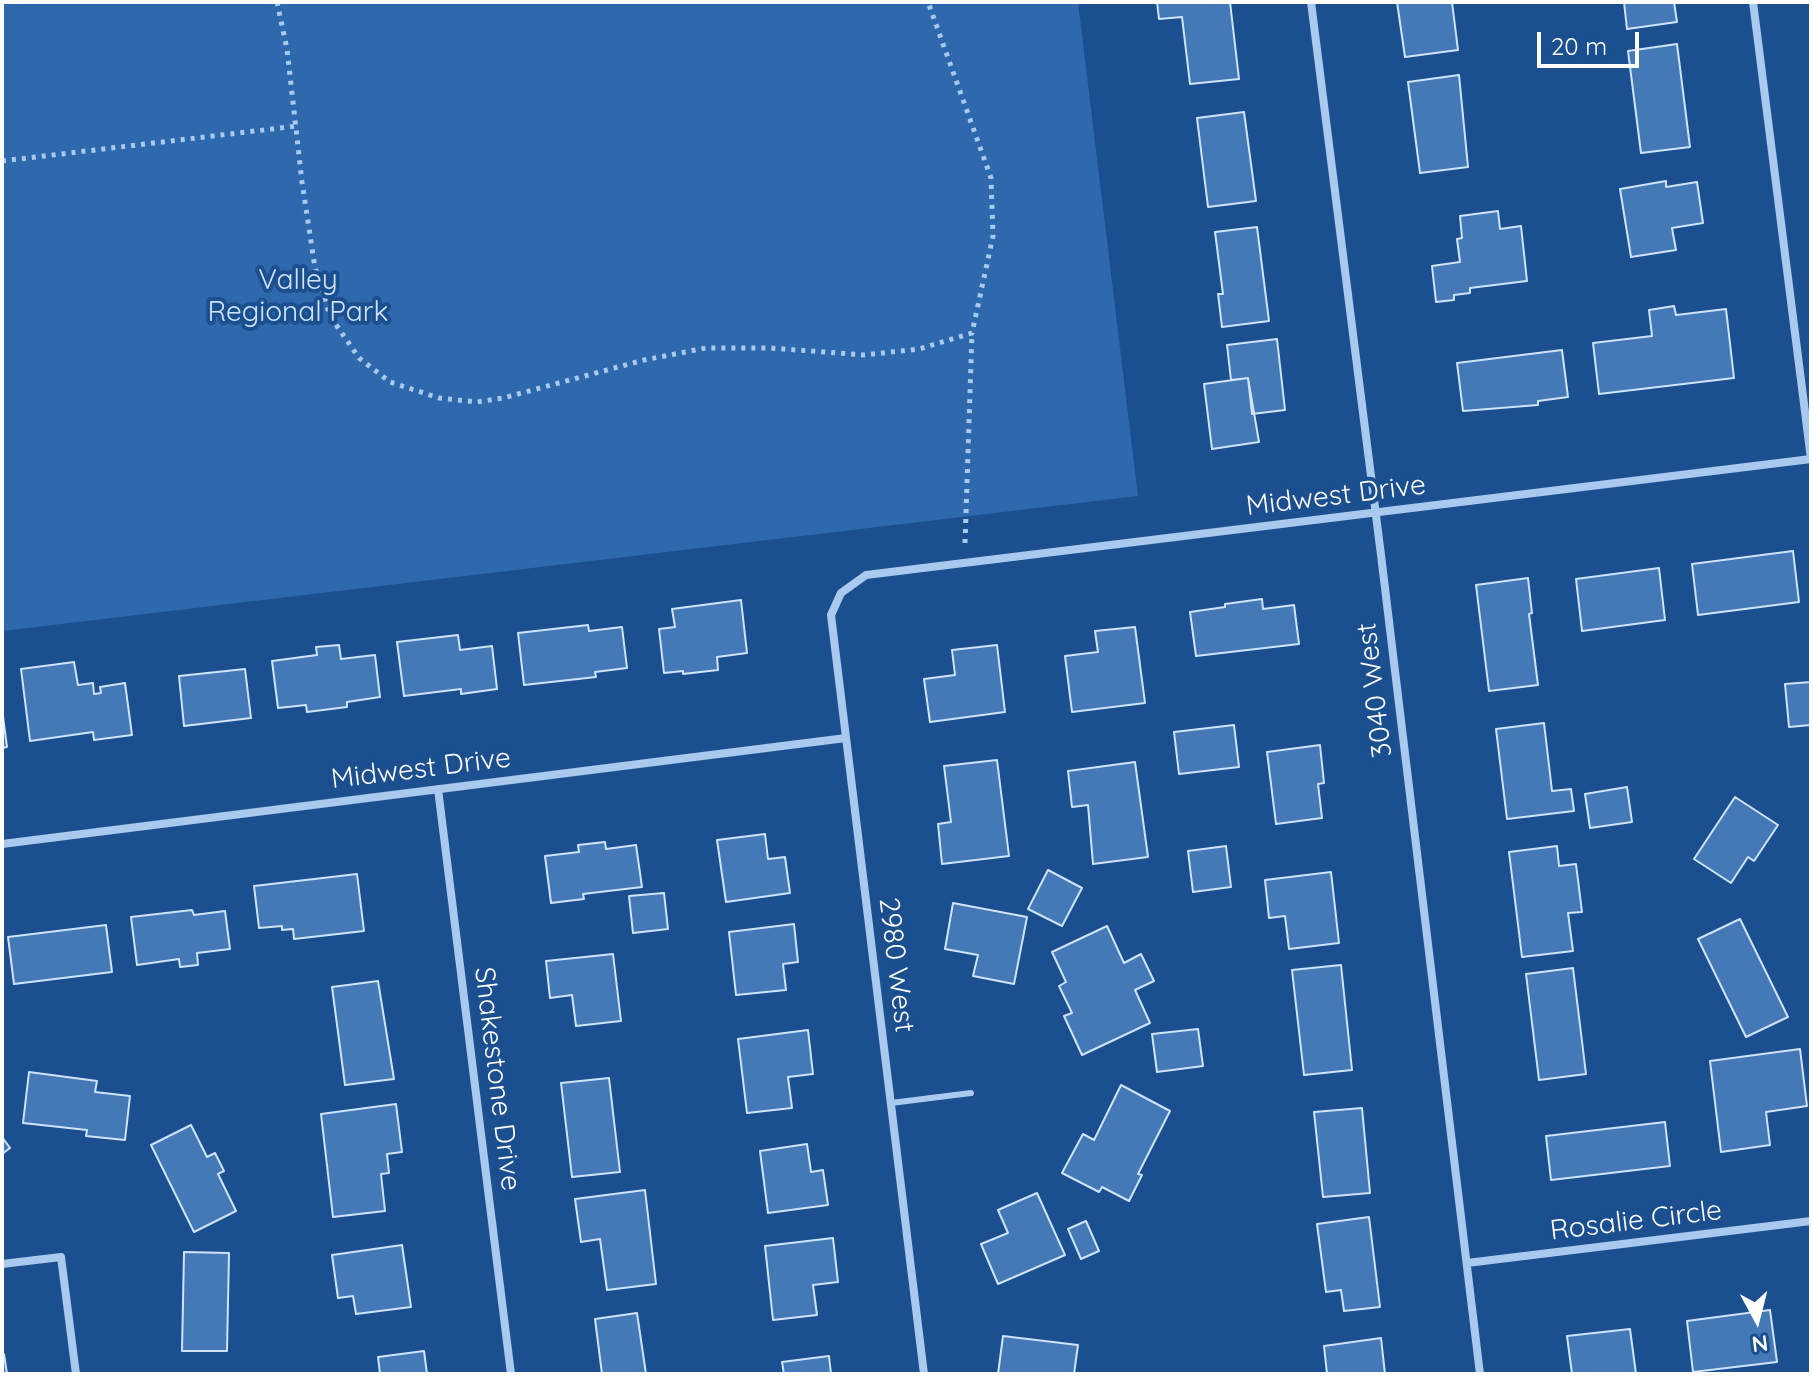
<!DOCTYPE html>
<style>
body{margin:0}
#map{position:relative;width:1813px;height:1376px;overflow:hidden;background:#1b4f8f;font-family:Quicksand,sans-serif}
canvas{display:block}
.frame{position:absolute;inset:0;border:4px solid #fff;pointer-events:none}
.north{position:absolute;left:1717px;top:1280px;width:80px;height:80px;-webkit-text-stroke:6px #1b4f8f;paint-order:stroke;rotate:173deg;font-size:22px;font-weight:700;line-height:32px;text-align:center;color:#fff}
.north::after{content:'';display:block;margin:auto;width:28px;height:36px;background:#fff;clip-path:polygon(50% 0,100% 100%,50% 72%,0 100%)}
.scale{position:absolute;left:1537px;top:32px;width:102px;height:36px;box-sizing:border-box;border:4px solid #fff;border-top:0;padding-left:10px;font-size:24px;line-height:28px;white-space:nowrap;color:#fff;-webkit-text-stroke:6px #1b4f8f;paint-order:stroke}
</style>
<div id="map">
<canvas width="1813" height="1376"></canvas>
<div class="frame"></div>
<div class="north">N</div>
<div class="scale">20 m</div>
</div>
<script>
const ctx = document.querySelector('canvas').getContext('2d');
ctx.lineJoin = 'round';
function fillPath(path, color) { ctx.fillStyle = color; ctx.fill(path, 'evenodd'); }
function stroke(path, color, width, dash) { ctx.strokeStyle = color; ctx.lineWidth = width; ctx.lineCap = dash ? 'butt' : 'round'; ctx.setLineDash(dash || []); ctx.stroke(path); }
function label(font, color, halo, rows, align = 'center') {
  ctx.font = font + ' Quicksand,sans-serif'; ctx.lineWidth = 8; ctx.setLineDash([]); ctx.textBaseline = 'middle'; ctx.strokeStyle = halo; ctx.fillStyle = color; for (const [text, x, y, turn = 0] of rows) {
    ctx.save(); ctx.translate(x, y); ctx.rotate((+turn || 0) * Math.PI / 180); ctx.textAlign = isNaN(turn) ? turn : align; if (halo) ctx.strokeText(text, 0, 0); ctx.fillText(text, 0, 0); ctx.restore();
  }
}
fillPath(new Path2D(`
 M 2,2 L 1078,2 L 1138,496 L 2,631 Z`), '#2e69ad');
const building = new Path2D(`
 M 1157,2 L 1230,2 L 1239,79 L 1190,84 L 1182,17 L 1159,19 Z
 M 1397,2 L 1452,2 L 1458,50 L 1405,57 Z
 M 1624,2 L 1674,2 L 1677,22 L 1627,29 Z
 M 1677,44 L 1690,147 L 1641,153 L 1628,51 Z
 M 1459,75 L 1468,167 L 1420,173 L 1408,82 Z
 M 1244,112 L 1256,201 L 1208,207 L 1197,118 Z
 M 1666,181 L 1666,187 L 1697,182 L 1703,223 L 1672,228 L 1676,250 L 1631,257 L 1620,189 Z
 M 1498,211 L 1500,229 L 1521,226 L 1527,281 L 1470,288 L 1470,293 L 1454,295 L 1454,300 L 1436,302 L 1432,266 L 1460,262 L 1457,239 L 1462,238 L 1460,216 Z
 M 1257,227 L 1269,321 L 1222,327 L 1218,294 L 1223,294 L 1215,232 Z
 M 1674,306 L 1676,315 L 1726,309 L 1734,378 L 1599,394 L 1593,343 L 1652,336 L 1649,310 Z
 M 1277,339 L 1285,410 L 1252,414 L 1248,378 L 1231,380 L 1227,345 Z
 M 1562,350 L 1568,397 L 1538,401 L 1538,405 L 1463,411 L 1457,363 Z
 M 1248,378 L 1259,442 L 1212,449 L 1204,384 Z
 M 1793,551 L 1799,602 L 1698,615 L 1692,564 Z
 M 1659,568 L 1665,620 L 1582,631 L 1576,579 Z
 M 1528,578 L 1532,613 L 1529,614 L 1538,685 L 1489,691 L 1476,585 Z
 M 1262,599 L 1263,609 L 1294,605 L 1299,644 L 1196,656 L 1190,612 L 1225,607 L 1225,604 Z
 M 741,600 L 747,653 L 717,657 L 718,670 L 683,674 L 683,671 L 664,673 L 659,629 L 675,627 L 672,609 Z
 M 588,625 L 589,631 L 622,627 L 627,668 L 595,672 L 596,677 L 524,685 L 518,633 Z
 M 1135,627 L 1145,703 L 1072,712 L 1065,656 L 1098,652 L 1095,631 Z
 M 458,635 L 460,650 L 492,646 L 497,689 L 461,694 L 461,689 L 404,696 L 397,642 Z
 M 339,645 L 341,659 L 375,655 L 380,697 L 347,702 L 347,707 L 307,712 L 306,705 L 278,708 L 272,661 L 317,655 L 316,647 Z
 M 997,645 L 1005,712 L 930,722 L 924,679 L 955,675 L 952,650 Z
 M 74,662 L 78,685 L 93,683 L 94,694 L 101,693 L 100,687 L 125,683 L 132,735 L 94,740 L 93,732 L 30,741 L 21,669 Z
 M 245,669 L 251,718 L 184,726 L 179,676 Z
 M 1811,682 L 1811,725 L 1789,727 L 1785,684 Z
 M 2,709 L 7,747 L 2,748 Z
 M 1544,723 L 1552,791 L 1571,789 L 1574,811 L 1507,819 L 1496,729 Z
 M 1234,725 L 1239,767 L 1179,774 L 1174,732 Z
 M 1320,745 L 1324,783 L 1318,784 L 1322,818 L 1276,824 L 1267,752 Z
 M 997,760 L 1009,856 L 942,864 L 938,824 L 951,822 L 944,766 Z
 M 1135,762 L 1148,857 L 1093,864 L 1088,805 L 1072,807 L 1068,771 Z
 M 1627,787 L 1632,822 L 1590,828 L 1585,794 Z
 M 1735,797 L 1778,825 L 1754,861 L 1748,857 L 1731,883 L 1694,859 Z
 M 765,834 L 768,859 L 785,857 L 790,893 L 726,902 L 717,840 Z
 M 605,842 L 606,849 L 636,845 L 642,887 L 583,894 L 584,899 L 551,903 L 545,856 L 579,852 L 578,845 Z
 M 1226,846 L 1231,887 L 1193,892 L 1188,851 Z
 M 1557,846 L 1559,866 L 1576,864 L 1582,912 L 1568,913 L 1573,951 L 1522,957 L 1509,852 Z
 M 1048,870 L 1082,888 L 1062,926 L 1028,909 Z
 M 1331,872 L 1339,943 L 1289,949 L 1285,916 L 1269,918 L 1265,880 Z
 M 357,874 L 364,931 L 294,939 L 293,929 L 282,930 L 282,926 L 259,928 L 254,886 Z
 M 664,893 L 668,929 L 633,933 L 629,896 Z
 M 953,903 L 1027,917 L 1014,984 L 973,976 L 978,955 L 945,949 Z
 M 192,910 L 194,915 L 225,911 L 230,949 L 197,953 L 198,965 L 180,967 L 179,959 L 137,965 L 131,917 Z
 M 1740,919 L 1788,1017 L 1746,1037 L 1698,939 Z
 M 794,924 L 798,962 L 783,964 L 786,990 L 736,995 L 729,932 Z
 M 106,925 L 112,972 L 14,984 L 8,937 Z
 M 1107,926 L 1124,963 L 1141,954 L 1154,981 L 1135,990 L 1150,1023 L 1082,1055 L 1064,1016 L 1072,1013 L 1059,986 L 1066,982 L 1052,952 Z
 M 613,954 L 621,1021 L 576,1026 L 572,995 L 550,998 L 546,961 Z
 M 1341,965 L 1352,1070 L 1304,1075 L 1292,970 Z
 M 1573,968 L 1586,1074 L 1539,1080 L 1526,974 Z
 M 378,981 L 394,1079 L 345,1085 L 332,987 Z
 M 1198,1029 L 1203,1066 L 1157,1072 L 1152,1034 Z
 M 808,1030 L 813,1074 L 788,1077 L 792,1108 L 747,1113 L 738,1039 Z
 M 1800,1049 L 1807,1106 L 1766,1112 L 1770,1145 L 1721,1152 L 1710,1061 Z
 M 29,1072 L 97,1081 L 95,1092 L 130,1096 L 125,1140 L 86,1136 L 87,1130 L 23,1123 Z
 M 609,1078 L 620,1172 L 572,1177 L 561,1083 Z
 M 1121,1085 L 1170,1111 L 1138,1174 L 1142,1175 L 1129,1201 L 1102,1187 L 1099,1192 L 1062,1173 L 1083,1134 L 1094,1140 Z
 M 396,1104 L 402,1152 L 387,1154 L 389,1173 L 381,1174 L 385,1211 L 333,1217 L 321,1114 Z
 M 1362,1108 L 1370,1193 L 1323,1197 L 1314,1112 Z
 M 1665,1122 L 1670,1166 L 1551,1180 L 1546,1136 Z
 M 191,1125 L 207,1157 L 215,1153 L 224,1171 L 218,1174 L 236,1211 L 194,1232 L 151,1145 Z
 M 2,1137 L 10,1148 L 2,1154 Z
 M 807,1144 L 811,1172 L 823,1170 L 828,1205 L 768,1213 L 760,1151 Z
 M 645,1190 L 656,1284 L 607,1290 L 600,1239 L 581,1242 L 575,1199 Z
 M 1037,1193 L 1065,1255 L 998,1284 L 981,1244 L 1008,1233 L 998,1210 Z
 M 1369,1217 L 1380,1307 L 1344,1311 L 1341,1290 L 1326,1292 L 1317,1224 Z
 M 1086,1221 L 1099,1251 L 1081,1259 L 1068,1229 Z
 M 833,1238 L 838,1282 L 813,1285 L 817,1315 L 773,1320 L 765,1246 Z
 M 402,1245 L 411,1307 L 356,1314 L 353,1296 L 338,1298 L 332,1255 Z
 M 184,1252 L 229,1253 L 227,1351 L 182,1351 Z
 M 1770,1310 L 1777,1362 L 1693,1372 L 1687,1321 Z
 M 637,1313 L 646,1374 L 602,1374 L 595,1319 Z
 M 1630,1329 L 1636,1374 L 1572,1374 L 1567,1336 Z
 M 1003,1336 L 1078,1345 L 1074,1374 L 998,1374 Z
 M 1381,1338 L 1385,1374 L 1327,1374 L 1324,1346 Z
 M 424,1351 L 427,1374 L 380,1374 L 378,1357 Z
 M 2,1354 L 4,1354 L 7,1374 L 2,1374 Z
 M 829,1356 L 831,1374 L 784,1374 L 782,1362 Z`);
fillPath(building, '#4478b7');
stroke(building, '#cfe3fa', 2);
stroke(new Path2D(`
 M 277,2 L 287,49 L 302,182 L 315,268 L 330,316 L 359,358 L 390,382 L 439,398 L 477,402 L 503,398 L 644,360 L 706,348 L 770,348 L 864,355 L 919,349 L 972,333 L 993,236 L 991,178 L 928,2
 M 2,161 L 297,126
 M 965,543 L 972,333`), '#a9c9ee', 5, [4, 6]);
stroke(new Path2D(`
 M 891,1103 L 971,1093`), '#a9c9ee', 6);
stroke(new Path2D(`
 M 1311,2 L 1381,555 L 1480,1374
 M 1753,2 L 1811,459
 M 438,789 L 511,1374
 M 2,844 L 846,738
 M 1467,1263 L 1811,1221
 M 2,1264 L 61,1257 L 76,1374
 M 924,1374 L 831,615 L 841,593 L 866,575 L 1811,459`), '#a9c9ee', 8);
label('28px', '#cfe3fa', '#1b4f8f', [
 ["Valley",298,281],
 ["Regional Park",298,313]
]);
label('28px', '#fff', '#1b4f8f', [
 ["Midwest Drive",1336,496,-7],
 ["3040 West",1375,690,-97],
 ["Midwest Drive",421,769,-7],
 ["2980 West",896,965,83],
 ["Shakestone Drive",497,1079,83],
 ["Rosalie Circle",1636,1221,-7]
]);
</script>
